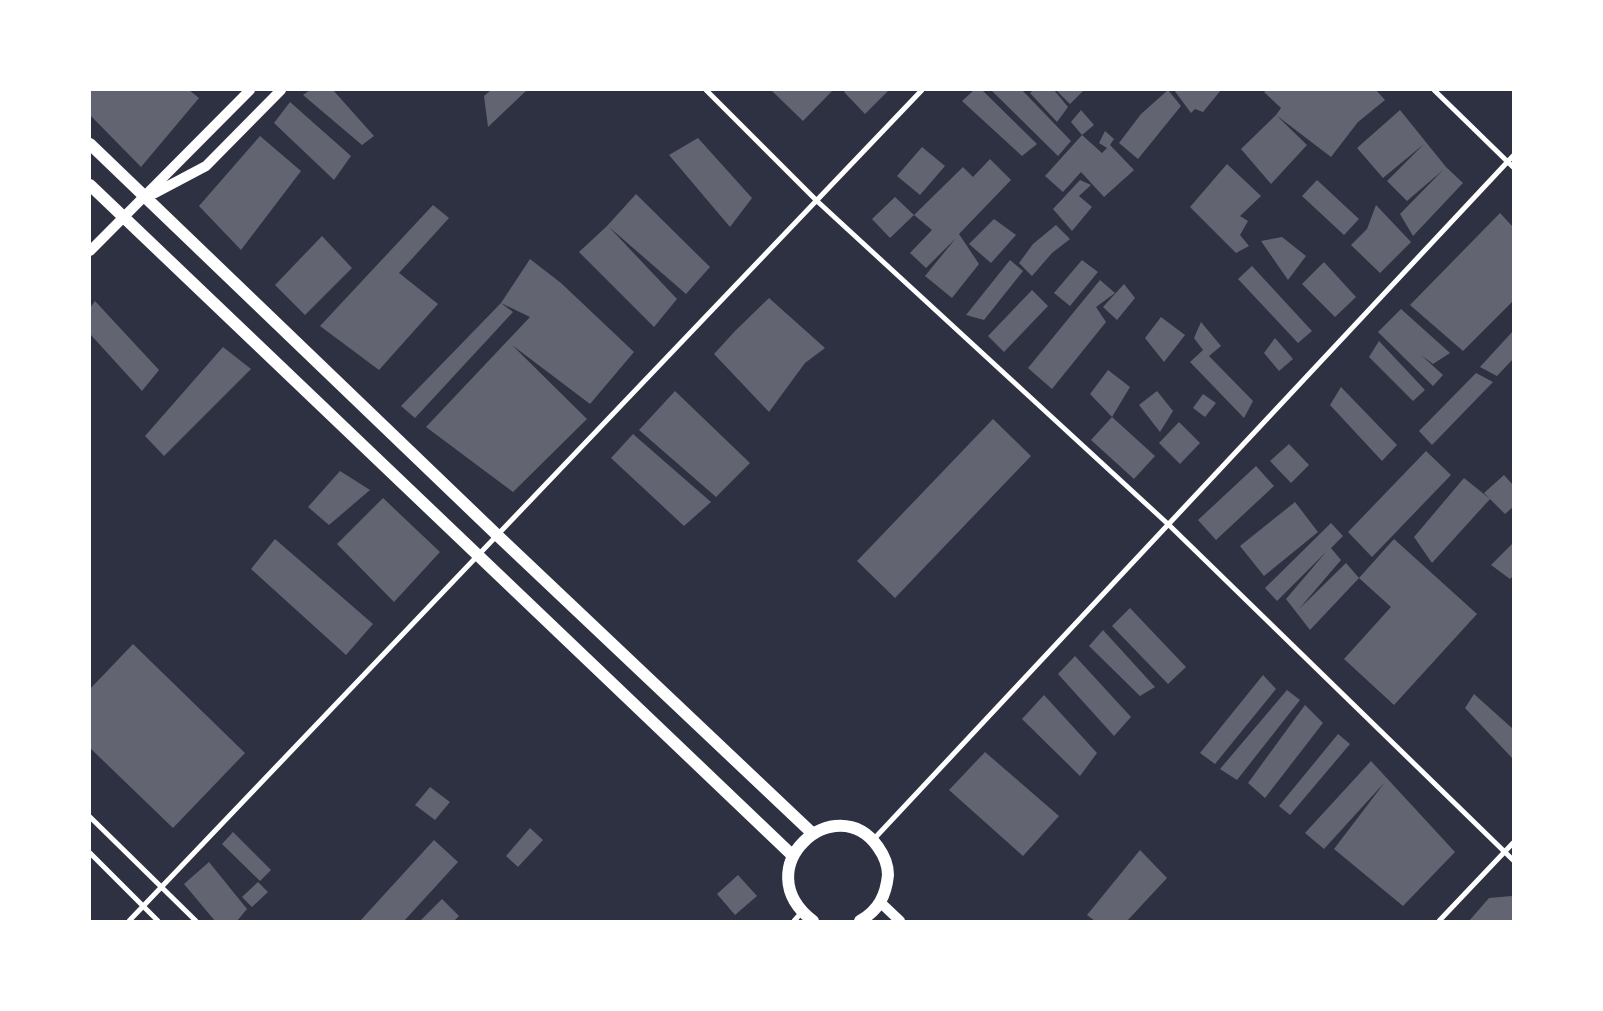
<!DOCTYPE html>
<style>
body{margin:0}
#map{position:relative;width:1603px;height:1011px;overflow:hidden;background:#2d3142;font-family:"Public Sans",sans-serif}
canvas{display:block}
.frame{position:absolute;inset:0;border:91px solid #fff;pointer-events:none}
</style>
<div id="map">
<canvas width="1603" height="1011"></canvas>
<div class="frame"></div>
</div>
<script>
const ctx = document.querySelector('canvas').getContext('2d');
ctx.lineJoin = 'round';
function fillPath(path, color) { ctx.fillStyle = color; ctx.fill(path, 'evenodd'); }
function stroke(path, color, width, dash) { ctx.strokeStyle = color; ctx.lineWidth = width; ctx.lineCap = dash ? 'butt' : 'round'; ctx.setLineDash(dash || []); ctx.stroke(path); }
fillPath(new Path2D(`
 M 90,90 L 189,90 L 199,98 L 141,167 L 90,115 Z
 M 310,90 L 333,90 L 374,136 L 362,145 L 303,95 Z
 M 491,90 L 527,90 L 488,127 L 484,96 Z
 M 771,90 L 833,90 L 803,121 Z
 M 846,90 L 889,90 L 865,114 L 844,92 Z
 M 974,90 L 982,90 L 1037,144 L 1022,156 L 962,101 Z
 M 991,90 L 1022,90 L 1071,141 L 1058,156 Z
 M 1033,90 L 1054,90 L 1068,107 L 1057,122 L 1030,93 Z
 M 1056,90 L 1084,90 L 1070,104 Z
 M 1168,90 L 1181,106 L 1138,159 L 1119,143 L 1141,114 Z
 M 1174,90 L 1221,90 L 1203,112 L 1195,109 L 1191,113 Z
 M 1267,90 L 1376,90 L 1385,100 L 1358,122 L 1331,157 L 1276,115 L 1307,145 L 1271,184 L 1241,149 L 1276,115 L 1281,108 L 1264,92 Z
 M 290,102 L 351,156 L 334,180 L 274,123 Z
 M 1081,110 L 1094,125 L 1082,135 L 1071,122 Z
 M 1400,110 L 1446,167 L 1463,183 L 1413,236 L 1400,214 L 1443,170 L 1407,201 L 1387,181 L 1424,144 L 1383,178 L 1357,148 Z
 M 1105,131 L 1114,139 L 1110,145 L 1134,170 L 1104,197 L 1081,172 L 1063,192 L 1045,176 L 1082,135 L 1102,153 L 1107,148 L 1099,143 Z
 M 260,136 L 301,171 L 241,250 L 199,206 Z
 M 698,138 L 752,198 L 730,227 L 669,155 Z
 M 922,147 L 945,166 L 920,195 L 897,176 Z
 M 990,159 L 1011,180 L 959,234 L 979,264 L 952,298 L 925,276 L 956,238 L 926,268 L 910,253 L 932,230 L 914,215 L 963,167 L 973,177 Z
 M 1227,164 L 1261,196 L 1240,216 L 1248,221 L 1240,235 L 1249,246 L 1236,253 L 1190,207 Z
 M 1080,180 L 1091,185 L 1079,196 L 1092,207 L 1072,231 L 1053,209 Z
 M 1317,180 L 1359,219 L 1344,235 L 1302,196 Z
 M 636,194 L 710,267 L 686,294 L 609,227 L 677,299 L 654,327 L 579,252 L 607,226 Z
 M 895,197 L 914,215 L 890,238 L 872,219 Z
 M 433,205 L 449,218 L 399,273 L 438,304 L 379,370 L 320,326 Z
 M 1376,205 L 1411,242 L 1380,273 L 1351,245 L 1367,229 Z
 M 1500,213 L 1513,227 L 1513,301 L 1463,351 L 1410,305 Z
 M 994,219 L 1016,235 L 991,263 L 969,244 Z
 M 1056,225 L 1070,239 L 1052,253 L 1032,276 L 1019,263 L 1033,244 Z
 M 322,236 L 352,268 L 305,315 L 275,285 Z
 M 1282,237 L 1306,256 L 1288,280 L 1261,241 Z
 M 530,259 L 561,283 L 634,352 L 590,404 L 512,345 L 587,419 L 513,492 L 426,427 L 530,317 L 501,303 Z
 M 1010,260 L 1023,271 L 984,320 L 966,315 Z
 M 1082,260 L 1098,272 L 1070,306 L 1054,293 Z
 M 1324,262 L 1356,297 L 1335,317 L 1302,284 Z
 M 1252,266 L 1312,331 L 1298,343 L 1238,279 Z
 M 1100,280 L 1115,293 L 1096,307 L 1106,322 L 1052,389 L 1028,368 Z
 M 1124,284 L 1135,298 L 1117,320 L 1103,307 Z
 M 1032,290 L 1048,306 L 1004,352 L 988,336 Z
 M 769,298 L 825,348 L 805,363 L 769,412 L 714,354 L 735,331 Z
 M 95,301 L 159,370 L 142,391 L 90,334 L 90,308 Z
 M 501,303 L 513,312 L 415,418 L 401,406 Z
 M 1401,309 L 1450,353 L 1433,364 L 1421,355 L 1443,375 L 1433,386 L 1378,332 Z
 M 1161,317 L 1185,335 L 1164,362 L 1145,338 Z
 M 1201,322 L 1221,346 L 1209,356 L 1253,401 L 1244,418 L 1190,362 L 1203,350 L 1194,338 Z
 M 1513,331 L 1513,359 L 1497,376 L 1480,367 Z
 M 1275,338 L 1293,359 L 1279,371 L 1264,353 Z
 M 1379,341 L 1425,390 L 1413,401 L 1369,357 Z
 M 223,347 L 251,369 L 164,456 L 145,436 Z
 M 1108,370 L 1130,387 L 1112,417 L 1090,394 Z
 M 1476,373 L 1493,382 L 1432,445 L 1419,431 Z
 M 1341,387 L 1397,445 L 1382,461 L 1330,405 Z
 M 675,391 L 750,463 L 716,497 L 639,430 Z
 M 1157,391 L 1173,411 L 1160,432 L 1139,405 Z
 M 1203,394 L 1216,403 L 1205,417 L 1193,408 Z
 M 1112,417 L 1155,456 L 1134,479 L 1091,440 Z
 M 993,419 L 1031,456 L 895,598 L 857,561 Z
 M 1179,422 L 1200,443 L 1180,464 L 1159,443 Z
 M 633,434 L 711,502 L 684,526 L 611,458 Z
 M 1289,444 L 1309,465 L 1291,483 L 1270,461 Z
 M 1426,451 L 1451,475 L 1372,557 L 1348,532 Z
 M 1256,466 L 1274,486 L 1216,540 L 1198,520 Z
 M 340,471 L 370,490 L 329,525 L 308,507 Z
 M 1504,475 L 1513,485 L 1513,507 L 1505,514 L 1484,493 Z
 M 1464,478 L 1490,499 L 1432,563 L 1414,537 Z
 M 383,498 L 440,552 L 394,602 L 337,544 Z
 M 1295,502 L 1318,532 L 1264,576 L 1240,546 Z
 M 1331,523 L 1343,536 L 1331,548 L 1341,560 L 1299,609 L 1346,563 L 1359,578 L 1310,630 L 1286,599 L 1326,552 L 1277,601 L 1265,588 Z
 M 275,539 L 373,624 L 346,655 L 251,569 Z
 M 1394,539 L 1477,614 L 1394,705 L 1344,659 L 1391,607 L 1359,578 Z
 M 1513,543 L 1513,576 L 1510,579 L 1491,565 Z
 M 1130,608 L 1186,667 L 1168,684 L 1112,626 Z
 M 1103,630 L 1155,687 L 1140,696 L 1089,646 Z
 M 133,644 L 245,753 L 173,828 L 90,748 L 90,689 Z
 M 1075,656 L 1131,717 L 1114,736 L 1058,674 Z
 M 1263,675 L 1276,689 L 1215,764 L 1200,753 Z
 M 1287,690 L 1300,700 L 1237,780 L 1220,769 Z
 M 1474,694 L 1513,729 L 1513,759 L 1465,708 Z
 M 1044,695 L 1097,753 L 1080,776 L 1022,719 Z
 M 1305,705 L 1323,723 L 1265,798 L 1248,783 Z
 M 1338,734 L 1350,744 L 1290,815 L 1279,806 Z
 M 985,752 L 1059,816 L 1023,856 L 949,790 Z
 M 1371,761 L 1455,852 L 1403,906 L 1334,849 L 1385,782 L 1324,849 L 1305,833 Z
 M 430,787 L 450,802 L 435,820 L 415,805 Z
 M 530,828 L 543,840 L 518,867 L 506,856 Z
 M 233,832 L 271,870 L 260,881 L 222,844 Z
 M 434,840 L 458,862 L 404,921 L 360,921 Z
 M 1140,850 L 1167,878 L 1127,921 L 1095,921 L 1087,915 Z
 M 209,862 L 247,909 L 237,921 L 215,921 L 184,884 Z
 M 738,875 L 757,896 L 735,915 L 717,894 Z
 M 258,882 L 268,892 L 252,907 L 242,897 Z
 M 1512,896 L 1513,921 L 1469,921 L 1489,898 Z
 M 442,899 L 459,916 L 454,921 L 420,921 Z`), '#626471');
stroke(new Path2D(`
 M 706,90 L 817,201 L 1169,525 L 1513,860
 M 1434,90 L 1513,167
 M 90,817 L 196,921
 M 873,840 L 1513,156
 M 90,853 L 158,921
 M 129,921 L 922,90
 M 794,921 L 802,912
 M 1439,921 L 1513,843`), '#fff', 5);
stroke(new Path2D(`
 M 155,193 L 206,166 L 281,90
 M 90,251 L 250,90
 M 881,903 L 900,921`), '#fff', 10);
stroke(new Path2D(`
 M 90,144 L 496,534 L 812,833
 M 90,185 L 792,855
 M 813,921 C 744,868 836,787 878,847 C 883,854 888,865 888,875 C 886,895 879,910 860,921`), '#fff', 12);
</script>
